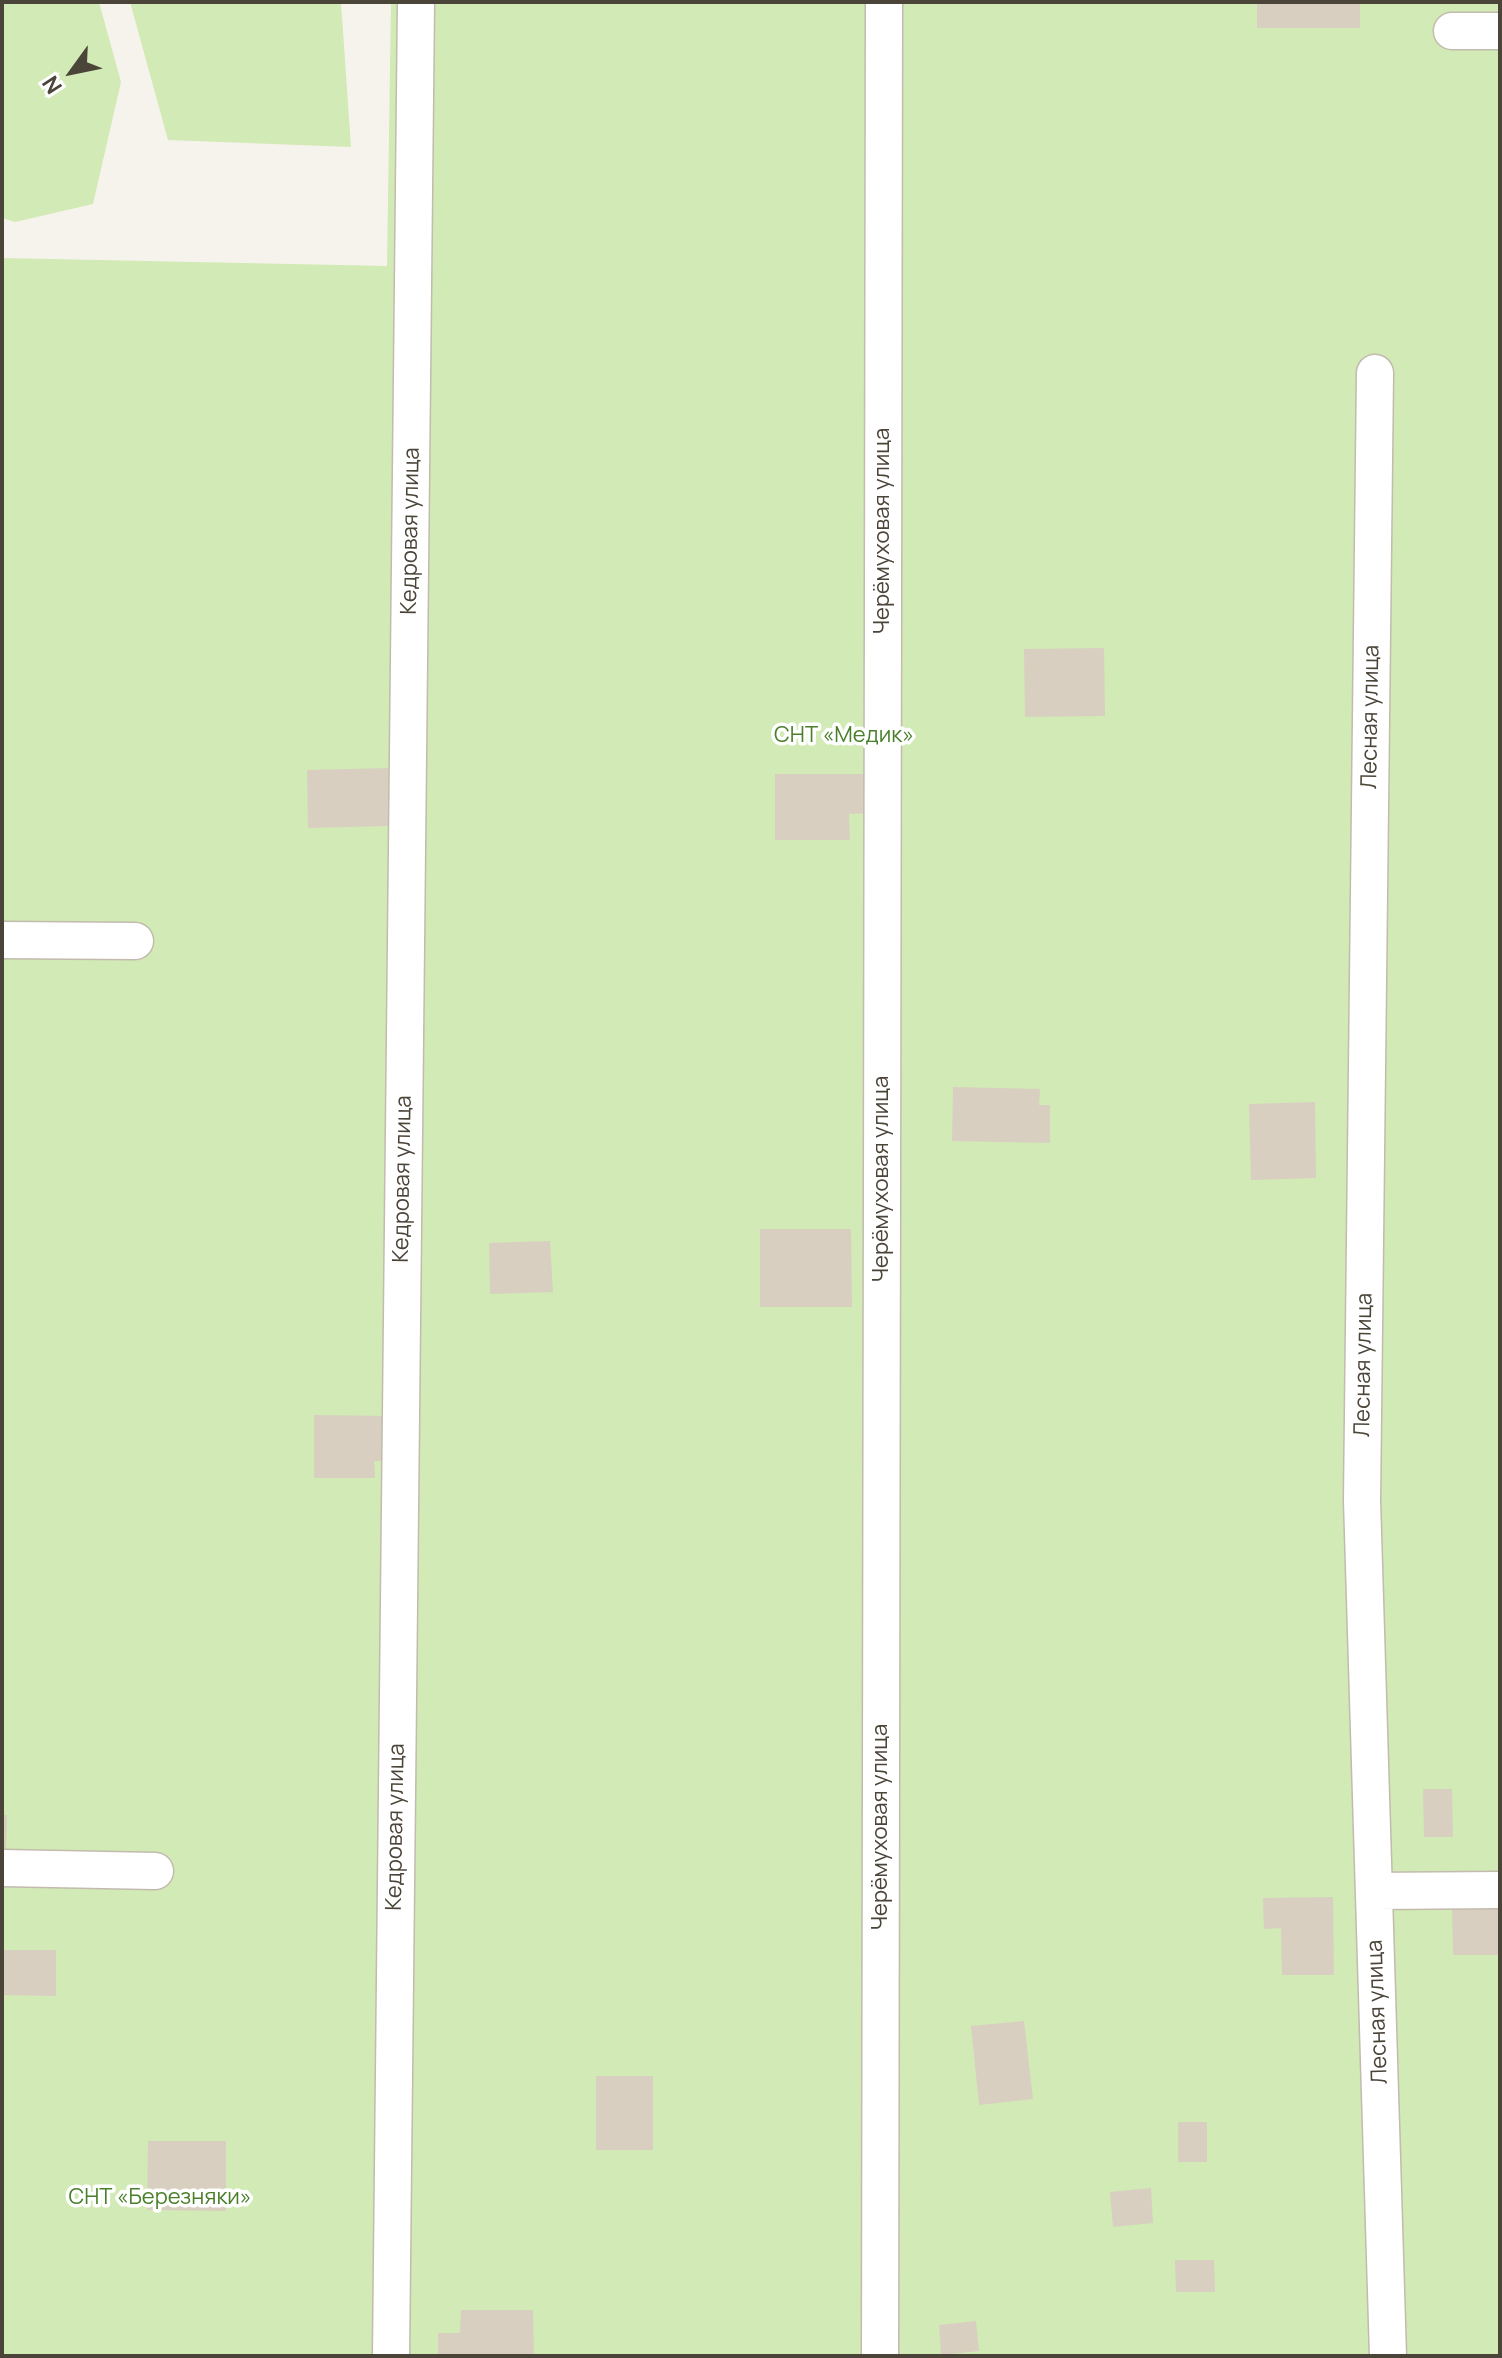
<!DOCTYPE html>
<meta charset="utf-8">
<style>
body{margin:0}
#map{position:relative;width:1502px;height:2358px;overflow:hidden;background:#f6f3ec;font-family:Manrope,sans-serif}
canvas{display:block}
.frame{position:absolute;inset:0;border:4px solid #4b4439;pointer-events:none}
.north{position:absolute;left:32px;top:32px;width:80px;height:80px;-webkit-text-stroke:6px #fff;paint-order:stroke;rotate:237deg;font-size:22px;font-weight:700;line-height:32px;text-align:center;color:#4b4439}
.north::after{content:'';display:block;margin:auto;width:28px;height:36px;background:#4b4439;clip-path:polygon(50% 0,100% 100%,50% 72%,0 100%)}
</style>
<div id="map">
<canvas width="1502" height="2358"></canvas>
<div class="frame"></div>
<div class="north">N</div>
</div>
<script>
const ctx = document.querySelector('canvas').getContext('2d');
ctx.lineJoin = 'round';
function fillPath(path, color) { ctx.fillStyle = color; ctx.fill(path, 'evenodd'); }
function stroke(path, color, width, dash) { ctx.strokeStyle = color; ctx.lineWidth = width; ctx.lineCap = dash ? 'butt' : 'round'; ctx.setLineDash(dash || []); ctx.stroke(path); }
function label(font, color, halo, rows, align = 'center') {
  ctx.font = font + ' Manrope,sans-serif'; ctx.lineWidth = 7; ctx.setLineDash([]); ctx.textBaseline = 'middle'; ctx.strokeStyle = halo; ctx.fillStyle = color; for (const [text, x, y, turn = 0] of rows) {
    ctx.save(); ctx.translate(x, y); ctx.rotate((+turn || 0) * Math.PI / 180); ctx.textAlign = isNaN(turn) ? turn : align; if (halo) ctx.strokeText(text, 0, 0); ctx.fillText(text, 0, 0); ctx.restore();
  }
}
fillPath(new Path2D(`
 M 2,2 L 99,2 L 121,82 L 93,204 L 15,222 L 2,218 Z
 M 130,2 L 341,2 L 351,147 L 168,140 Z
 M 391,2 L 1500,2 L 1500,2356 L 2,2356 L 2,258 L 387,266 Z`), '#d2eab5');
fillPath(new Path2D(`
 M 1257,2 L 1360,2 L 1360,28 L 1257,28 Z
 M 1104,648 L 1105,716 L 1025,717 L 1024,649 Z
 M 389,768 L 390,826 L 308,828 L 307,770 Z
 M 775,774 L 872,774 L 871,813 L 849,814 L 850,840 L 775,840 Z
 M 953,1087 L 1040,1089 L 1039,1105 L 1050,1105 L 1050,1143 L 952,1141 Z
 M 1315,1102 L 1316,1178 L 1251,1180 L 1249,1104 Z
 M 760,1229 L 851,1229 L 852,1307 L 760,1307 Z
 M 550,1241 L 553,1292 L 490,1294 L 489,1243 Z
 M 314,1415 L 389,1416 L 389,1461 L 374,1461 L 375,1478 L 314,1478 Z
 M 1423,1789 L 1452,1789 L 1453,1837 L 1424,1837 Z
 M 2,1815 L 7,1815 L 6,1854 L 2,1854 Z
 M 1333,1897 L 1334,1975 L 1282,1975 L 1281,1928 L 1264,1929 L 1263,1898 Z
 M 1500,1907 L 1500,1955 L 1453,1955 L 1452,1908 Z
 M 2,1950 L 56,1950 L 56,1996 L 2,1995 Z
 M 1024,2021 L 1033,2099 L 979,2105 L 971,2026 Z
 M 596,2076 L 653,2076 L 653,2150 L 596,2150 Z
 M 1178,2122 L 1207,2122 L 1207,2162 L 1178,2162 Z
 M 148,2141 L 226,2141 L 226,2211 L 147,2210 Z
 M 1151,2188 L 1153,2223 L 1113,2227 L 1110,2192 Z
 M 1175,2260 L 1214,2260 L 1215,2292 L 1176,2292 Z
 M 461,2310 L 533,2310 L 534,2356 L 438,2356 L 438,2333 L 460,2333 Z
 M 976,2321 L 979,2351 L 941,2355 L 939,2325 Z`), '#d8cfc1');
const street = new Path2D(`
 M 1452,31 L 1500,31
 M 1375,373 L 1362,1500 L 1388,2356
 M 2,940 L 135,941
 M 2,1868 L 155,1871
 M 1374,1891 L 1500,1890
 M 391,2356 L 416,2
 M 880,2356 L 884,2`);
stroke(street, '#c2bbae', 39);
stroke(street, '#fff', 36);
label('22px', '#4b4439', '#fff', [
 ["Кедровая улица",411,531,-89],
 ["Черёмуховая улица",883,531,-90],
 ["Лесная улица",1371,717,-89],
 ["Кедровая улица",403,1179,-89],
 ["Черёмуховая улица",882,1179,-90],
 ["Лесная улица",1364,1365,-89],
 ["Кедровая улица",396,1827,-89],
 ["Черёмуховая улица",881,1827,-90],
 ["Лесная улица",1378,2012,-92]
]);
label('22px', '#4a7f2a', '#fff', [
 ["СНТ «Медик»",844,736],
 ["СНТ «Березняки»",160,2198]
]);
</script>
